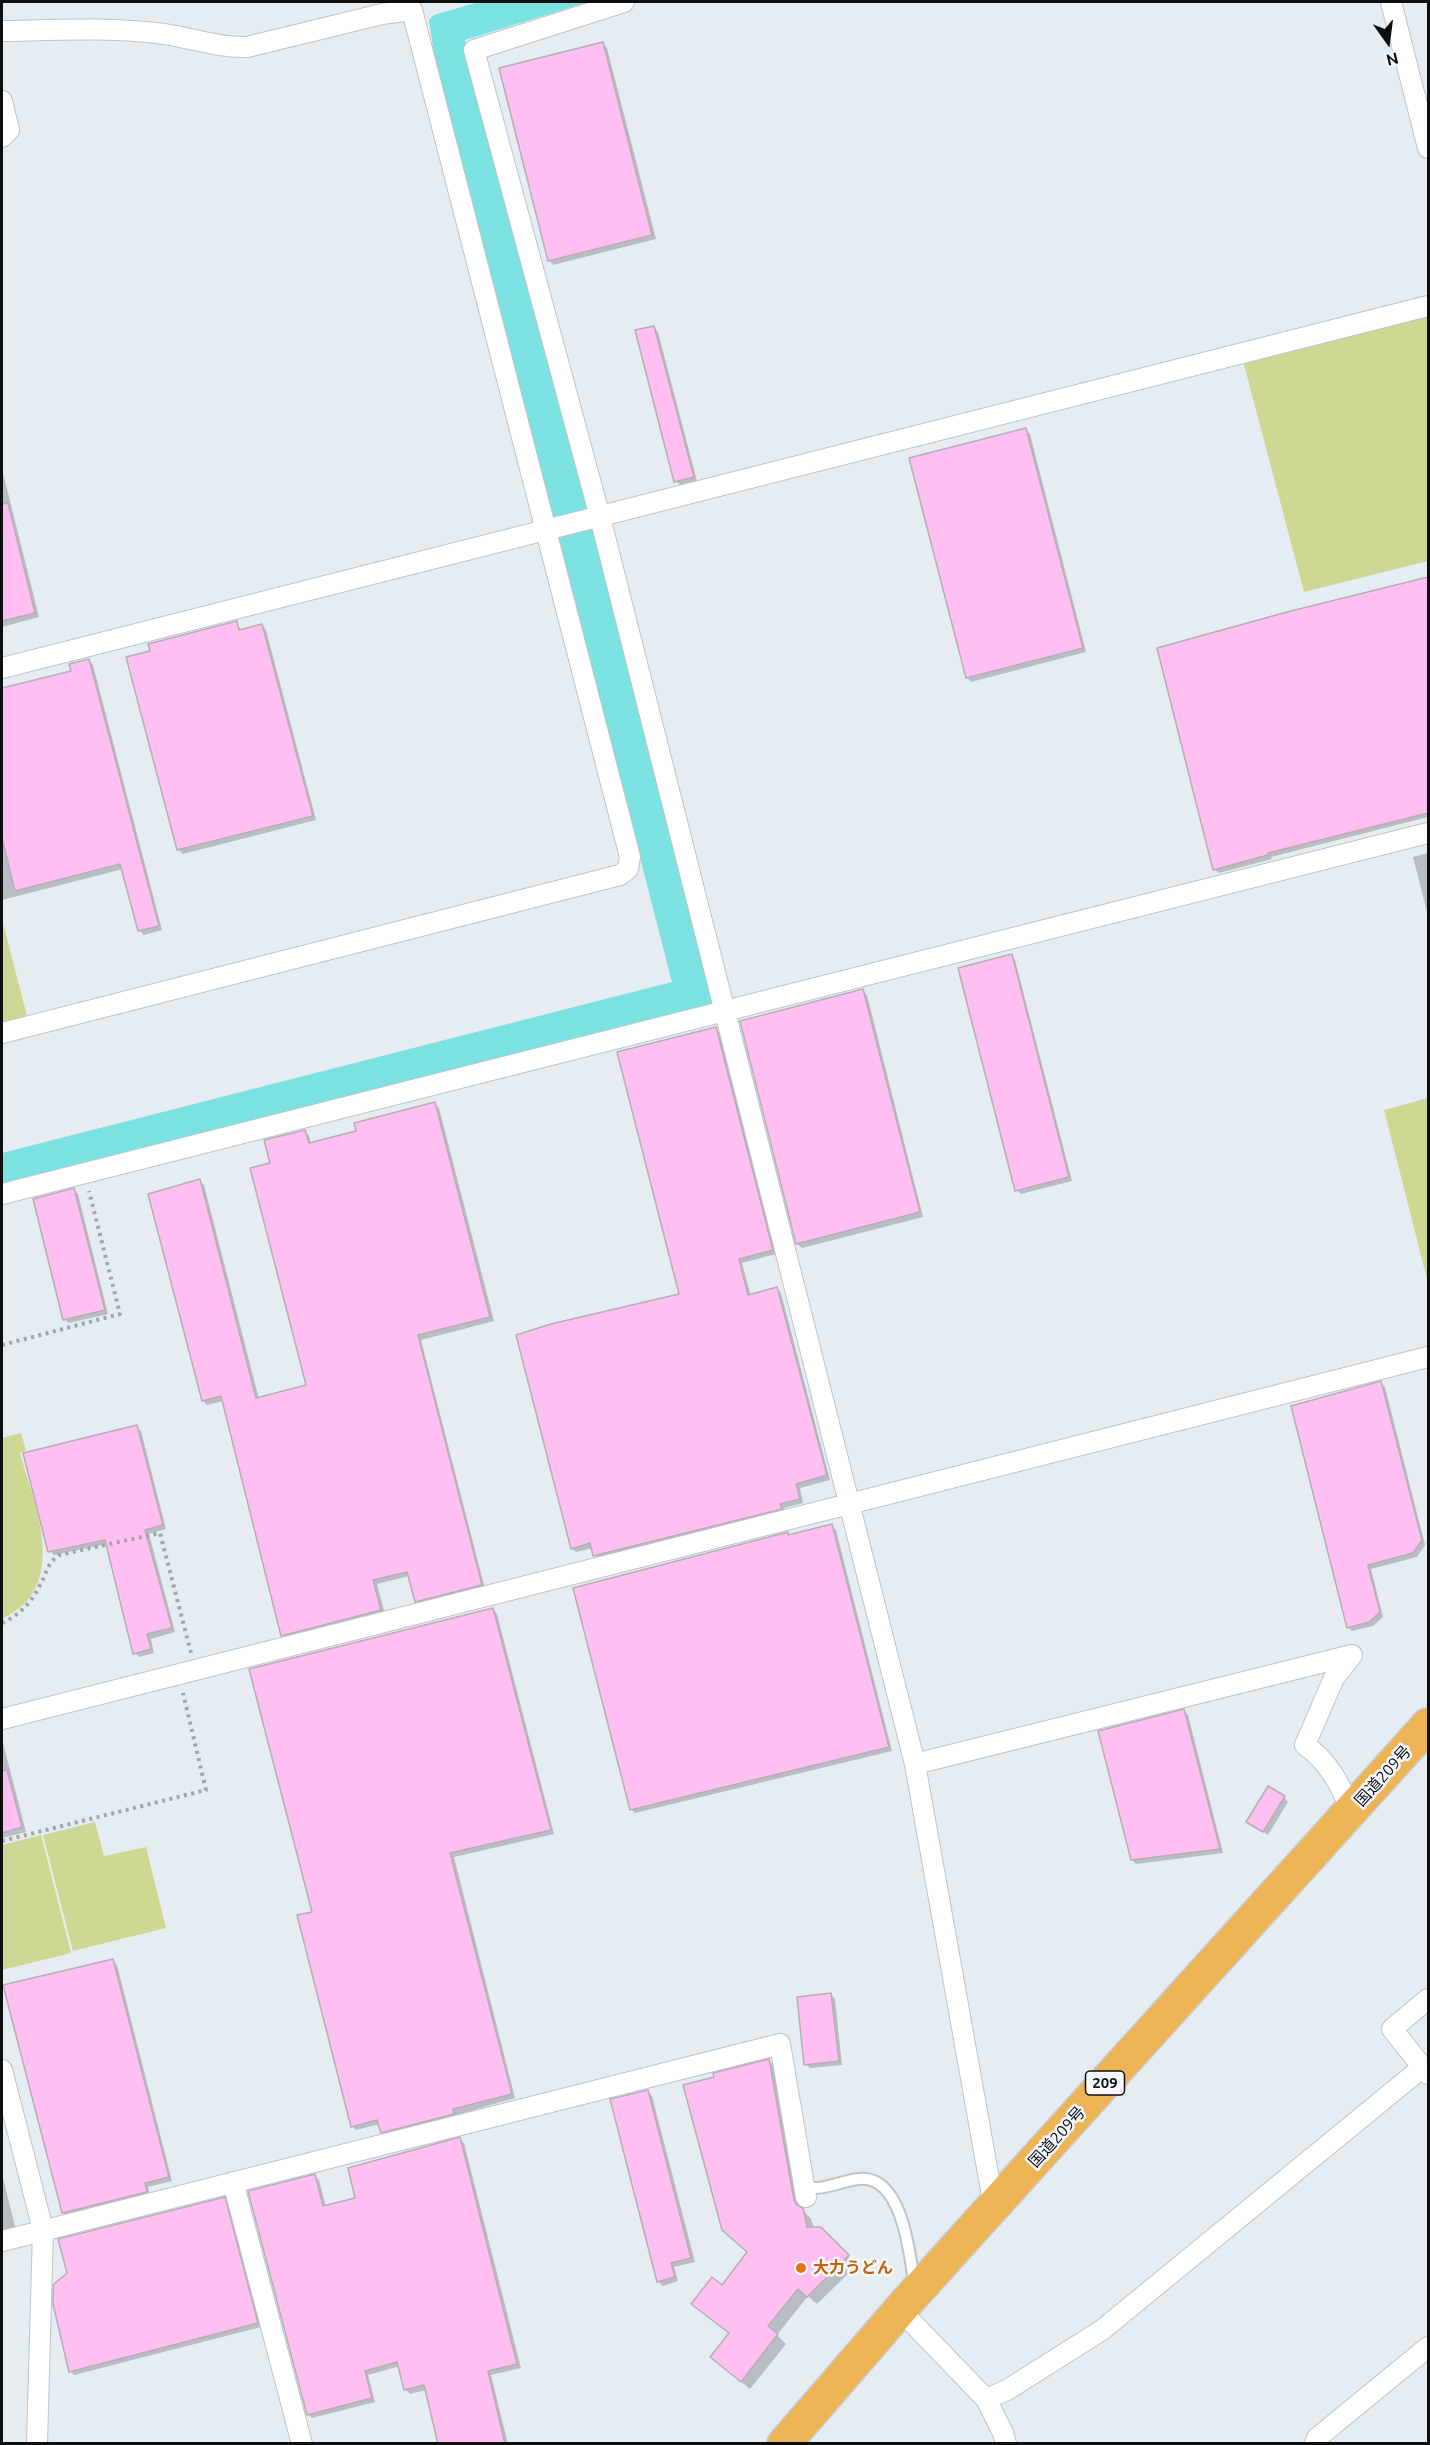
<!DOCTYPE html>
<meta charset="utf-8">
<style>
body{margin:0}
#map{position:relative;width:1430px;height:2445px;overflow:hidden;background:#e5edf3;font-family:Ubuntu,sans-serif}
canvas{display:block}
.frame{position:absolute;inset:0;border:3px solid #0c0e10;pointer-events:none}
.north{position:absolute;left:1358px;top:12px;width:60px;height:60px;-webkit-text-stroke:4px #f5f9fe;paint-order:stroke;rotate:166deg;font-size:16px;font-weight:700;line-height:24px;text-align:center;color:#0c0e10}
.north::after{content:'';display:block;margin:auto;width:21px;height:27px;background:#0c0e10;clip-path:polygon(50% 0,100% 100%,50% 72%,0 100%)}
</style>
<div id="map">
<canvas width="1430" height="2445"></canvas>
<div class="frame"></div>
<div class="north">N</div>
</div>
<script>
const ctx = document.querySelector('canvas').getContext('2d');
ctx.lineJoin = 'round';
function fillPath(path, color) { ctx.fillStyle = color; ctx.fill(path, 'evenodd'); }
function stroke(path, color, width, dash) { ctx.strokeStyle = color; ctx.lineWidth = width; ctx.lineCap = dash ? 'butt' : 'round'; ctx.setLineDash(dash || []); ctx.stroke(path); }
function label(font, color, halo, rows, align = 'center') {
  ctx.font = font + ' Ubuntu,"Noto Sans JP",sans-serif'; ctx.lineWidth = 5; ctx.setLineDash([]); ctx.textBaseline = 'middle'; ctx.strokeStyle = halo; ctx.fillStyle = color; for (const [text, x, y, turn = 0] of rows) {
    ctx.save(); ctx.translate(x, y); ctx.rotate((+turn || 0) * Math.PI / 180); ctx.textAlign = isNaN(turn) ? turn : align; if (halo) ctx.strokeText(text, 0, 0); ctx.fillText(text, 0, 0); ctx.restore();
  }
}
fillPath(new Path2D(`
 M 1428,314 L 1428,561 L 1304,592 L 1243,361 Z
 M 2,919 L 27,1016 L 2,1022 Z
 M 1428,1098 L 1428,1283 L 1384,1110 Z
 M 21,1433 L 26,1450 L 20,1453 C 35,1508 71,1586 2,1619 L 2,1438 Z
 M 95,1822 L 104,1856 L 146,1847 L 166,1928 L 73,1951 L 43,1835 Z
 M 41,1835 L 71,1953 L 2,1970 L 2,1845 Z`), '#ced893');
fillPath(new Path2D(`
 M 479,2 L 588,2 L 465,40 L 582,489 L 585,491 L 586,500 L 652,763 L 655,764 L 713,1000 L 710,1006 L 2,1188 L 2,1153 L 672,982 L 613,753 L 610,750 L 613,749 L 434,54 L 429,20 L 434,15 Z`), '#7be1e1');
fillPath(new Path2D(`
 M 603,44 L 607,48 L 656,239 L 553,265 L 549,260 Z
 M 654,327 L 658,332 L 697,481 L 680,485 L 676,481 Z
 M 1026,430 L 1030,434 L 1086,652 L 971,682 L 967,677 Z
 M 2,469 L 39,617 L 2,627 Z
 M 1428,578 L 1428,817 L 1271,857 L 1272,859 L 1219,873 L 1214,869 L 1287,613 Z
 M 236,623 L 242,631 L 262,625 L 266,630 L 316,820 L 183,854 L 178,849 Z
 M 89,660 L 93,665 L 162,930 L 144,935 L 139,930 L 123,869 L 2,900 L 2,690 L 73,672 Z
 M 1428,853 L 1428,916 L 1413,857 Z
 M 1011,955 L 1015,960 L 1072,1181 L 1021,1194 L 1017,1190 Z
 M 863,991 L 867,995 L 923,1217 L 802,1248 L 797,1244 L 742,1022 Z
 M 716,1029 L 720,1033 L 776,1254 L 742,1263 L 751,1296 L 777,1289 L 781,1293 L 830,1480 L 800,1488 L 803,1503 L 784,1508 L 785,1513 L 599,1560 L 595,1556 L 593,1548 L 576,1552 L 572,1548 L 681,1295 Z
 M 435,1104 L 439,1108 L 494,1321 L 421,1340 L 485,1589 L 420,1605 L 416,1601 L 409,1576 L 377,1584 L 385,1614 L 287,1639 L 283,1635 L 223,1401 L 207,1405 L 203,1401 L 199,1181 L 204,1185 L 259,1399 L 308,1386 L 272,1164 L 305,1131 L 309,1136 L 311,1144 L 358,1132 Z
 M 74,1190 L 78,1194 L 108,1314 L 69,1323 L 64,1319 Z
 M 1381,1383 L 1385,1387 L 1425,1545 L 1417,1557 L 1371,1569 L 1383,1617 L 1373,1626 L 1352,1631 L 1348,1627 Z
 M 136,1427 L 141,1431 L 166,1529 L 149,1534 L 175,1632 L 151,1639 L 154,1653 L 139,1657 L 135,1653 L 107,1544 L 54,1555 L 50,1551 Z
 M 831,1526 L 836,1530 L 892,1751 L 635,1813 L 631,1809 L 787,1534 L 790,1536 Z
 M 493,1609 L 497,1614 L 554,1834 L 454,1857 L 515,2098 L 456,2115 L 457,2118 L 386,2136 L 382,2132 L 380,2124 L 356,2130 L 352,2126 L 314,1913 Z
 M 1184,1711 L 1188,1715 L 1223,1853 L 1136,1864 L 1132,1860 Z
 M 2,1739 L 26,1832 L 2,1838 Z
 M 1284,1797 L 1288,1802 L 1268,1835 L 1248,1822 Z
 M 113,1961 L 117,1965 L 172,2181 L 148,2187 L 150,2196 L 68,2217 L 63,2213 Z
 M 831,1994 L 835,1999 L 842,2065 L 810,2068 L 806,2064 Z
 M 769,2061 L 778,2069 L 803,2210 L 811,2219 L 814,2228 L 821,2228 L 857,2265 L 817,2304 L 808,2296 L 777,2335 L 786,2344 L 750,2389 L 712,2357 L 730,2334 L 702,2312 L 749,2253 Z
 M 648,2091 L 652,2096 L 695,2262 L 674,2267 L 678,2281 L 663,2286 L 658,2281 Z
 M 459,2139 L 464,2143 L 521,2368 L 491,2375 L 508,2444 L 440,2444 L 426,2390 L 410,2394 L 406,2390 L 400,2366 L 368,2375 L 375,2402 L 312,2418 L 308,2414 L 314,2176 L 319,2180 L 326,2207 L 357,2199 Z
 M 2,2174 L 16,2230 L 2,2234 Z
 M 224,2199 L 228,2203 L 261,2327 L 74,2375 L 70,2371 Z`), '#0003');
const building = new Path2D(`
 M 603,42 L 652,235 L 548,261 L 499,68 Z
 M 654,326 L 694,477 L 674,482 L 635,330 Z
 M 1026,428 L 1083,648 L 966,678 L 909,458 Z
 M 8,503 L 35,613 L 2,621 L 2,504 Z
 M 1428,577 L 1428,813 L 1268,853 L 1268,855 L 1213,870 L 1157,648 L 1287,612 Z
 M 237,621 L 239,630 L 262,624 L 313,816 L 177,850 L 126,657 L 150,651 L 148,644 Z
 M 89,659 L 159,926 L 138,931 L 120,864 L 15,891 L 2,838 L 2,688 L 71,671 L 69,664 Z
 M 1012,954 L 1069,1177 L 1015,1191 L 958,968 Z
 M 863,989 L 920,1212 L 796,1244 L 740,1021 Z
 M 716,1027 L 773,1250 L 739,1259 L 748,1295 L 777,1287 L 827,1475 L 796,1484 L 800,1499 L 780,1504 L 782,1509 L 593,1556 L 590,1543 L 571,1549 L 516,1335 L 551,1324 L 679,1294 L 617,1052 Z
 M 435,1102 L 490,1317 L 418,1335 L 482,1585 L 415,1602 L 407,1572 L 373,1580 L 381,1610 L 281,1636 L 221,1396 L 202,1401 L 148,1194 L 200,1179 L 256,1398 L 306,1385 L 250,1168 L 270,1163 L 264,1140 L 305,1130 L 309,1143 L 356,1131 L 354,1123 Z
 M 74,1188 L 105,1310 L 63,1320 L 33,1199 Z
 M 1381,1381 L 1422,1540 L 1413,1553 L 1368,1565 L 1380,1612 L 1369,1622 L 1347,1628 L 1291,1406 Z
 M 137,1425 L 163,1525 L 145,1530 L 172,1628 L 147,1634 L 151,1649 L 133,1654 L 105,1540 L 48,1552 L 23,1453 Z
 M 832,1524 L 889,1747 L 630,1810 L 573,1588 L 788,1532 L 788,1535 Z
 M 493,1608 L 551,1830 L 450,1853 L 512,2094 L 453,2109 L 454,2114 L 381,2133 L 377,2120 L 351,2127 L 297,1915 L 312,1912 L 249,1669 Z
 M 1184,1709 L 1220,1849 L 1131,1860 L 1098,1731 Z
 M 7,1770 L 22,1827 L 2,1833 L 2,1771 Z
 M 1268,1786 L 1285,1796 L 1263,1832 L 1246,1822 Z
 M 113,1959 L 169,2177 L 145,2183 L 147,2192 L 62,2213 L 3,1985 Z
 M 831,1993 L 839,2061 L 804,2065 L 797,1997 Z
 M 769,2059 L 794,2200 L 797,2205 L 803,2208 L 807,2227 L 821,2227 L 849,2255 L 807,2297 L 798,2289 L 768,2326 L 778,2334 L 741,2382 L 710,2357 L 729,2333 L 691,2304 L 712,2277 L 722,2285 L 747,2252 L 722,2230 L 683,2085 L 714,2077 L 713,2073 Z
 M 648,2090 L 691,2258 L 671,2263 L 675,2277 L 657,2282 L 610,2099 Z
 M 460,2137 L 517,2364 L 488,2371 L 505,2444 L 438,2444 L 424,2385 L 404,2390 L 397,2362 L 365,2371 L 372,2398 L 307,2415 L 248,2191 L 315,2174 L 323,2206 L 355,2198 L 348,2168 Z
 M 225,2197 L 258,2323 L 69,2372 L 53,2304 L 53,2285 L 67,2273 L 58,2239 Z`);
fillPath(building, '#ffc0f1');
stroke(building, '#b6aeb4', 1.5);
const lane = new Path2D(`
 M 805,2187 C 825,2191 839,2181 859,2179 C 902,2174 910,2254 914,2283`);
const street = new Path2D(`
 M 624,2 L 474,50 L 600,517 L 915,1764 L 994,2207
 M 1391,2 L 1428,148
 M 2,31 C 56,30 111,27 164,34 C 192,38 219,48 247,47 L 382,14 L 412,10 L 630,857 L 628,869 L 620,875 L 2,1033
 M 2,101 L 9,130 L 2,137
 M 2,668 L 1428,306
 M 2,1194 L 1428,833
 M 2,1719 L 1428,1357
 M 915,1764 L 1352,1655
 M 1351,1811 C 1341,1785 1328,1761 1305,1745 L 1334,1678 L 1352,1655
 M 1428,1999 L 1392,2029 L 1428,2074
 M 2,2070 L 43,2230 L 37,2444
 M 233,2182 L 302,2444
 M 2,2241 L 780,2044 L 806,2197
 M 900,2310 L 986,2399 L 1007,2390 L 1102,2330 L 1423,2067
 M 986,2399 L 1003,2433 L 1006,2444
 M 1315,2444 L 1317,2438 L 1428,2347`);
const highway = new Path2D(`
 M 784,2444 L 905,2304 L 1428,1725`);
stroke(lane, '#bdc5cb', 14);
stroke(street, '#bdc5cb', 22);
stroke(highway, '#cacaca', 36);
stroke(new Path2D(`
 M 2,1345 L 120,1314 L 89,1191
 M 2,1623 C 18,1616 31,1603 39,1587 C 47,1574 46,1564 59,1555 L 160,1533 L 191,1653
 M 2,1841 L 206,1790 L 183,1693`), '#9fa5aa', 4, [3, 4.5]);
stroke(lane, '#fff', 10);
stroke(street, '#fff', 20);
stroke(highway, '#edb456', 33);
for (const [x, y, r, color] of [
 [801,2268,6,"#e8710a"]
]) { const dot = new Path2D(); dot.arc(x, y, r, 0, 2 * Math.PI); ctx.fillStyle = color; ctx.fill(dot); stroke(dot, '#f5f9fe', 2); }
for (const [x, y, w] of [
 [1105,2083,39]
]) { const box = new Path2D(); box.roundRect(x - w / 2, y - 12, w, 24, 4.5); ctx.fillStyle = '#f5f9fe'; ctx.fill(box); stroke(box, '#0c0e10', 1.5); }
label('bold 15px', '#0c0e10', null, [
 ["209",1105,2083]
]);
label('16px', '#0c0e10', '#f5f9fe', [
 ["国道209号",1383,1776,-48],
 ["国道209号",1057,2137,-48]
]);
label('bold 16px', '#c56008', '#f5f9fe', [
 ["大力うどん",813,2268]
], 'left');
</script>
